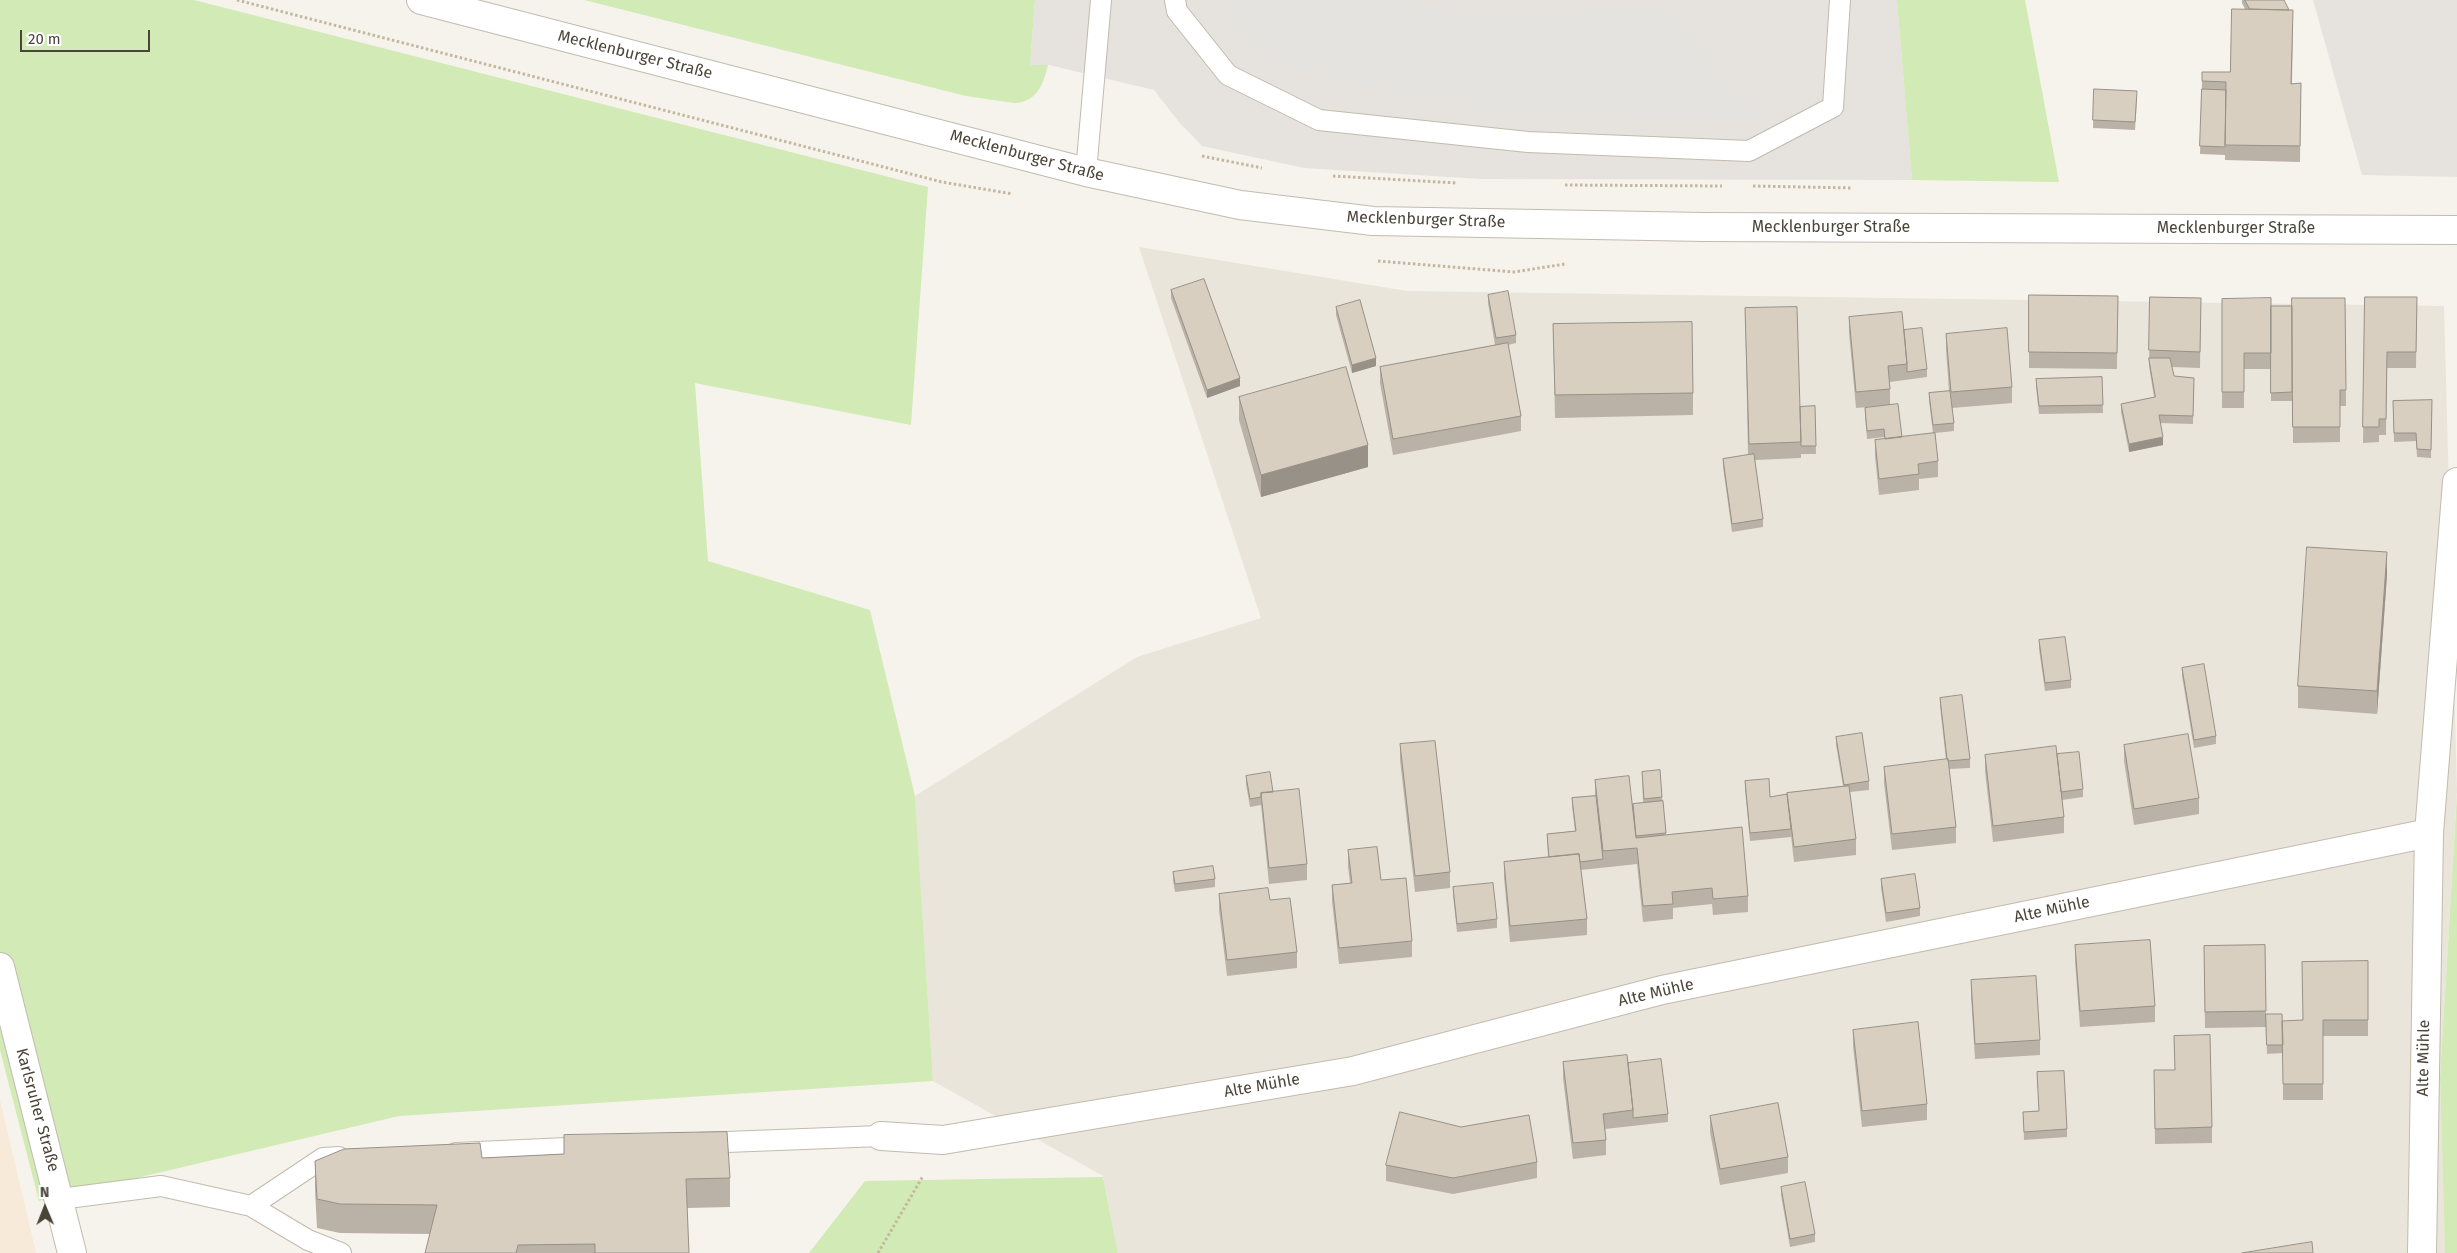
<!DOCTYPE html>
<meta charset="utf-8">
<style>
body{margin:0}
#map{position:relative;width:2457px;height:1253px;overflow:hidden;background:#f6f3ec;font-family:"Fira Sans",sans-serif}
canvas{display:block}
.north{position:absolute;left:20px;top:1183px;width:50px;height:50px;-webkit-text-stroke:4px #fff;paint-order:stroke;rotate:359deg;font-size:14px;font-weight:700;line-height:20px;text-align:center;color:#4b4439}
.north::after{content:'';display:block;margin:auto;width:18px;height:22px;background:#4b4439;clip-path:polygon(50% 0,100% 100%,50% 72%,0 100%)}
.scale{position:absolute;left:20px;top:30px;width:130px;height:22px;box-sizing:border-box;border:2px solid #4b4439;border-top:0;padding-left:6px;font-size:15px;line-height:18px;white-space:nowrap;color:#4b4439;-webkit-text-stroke:4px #fff;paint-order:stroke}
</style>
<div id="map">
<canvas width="2457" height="1253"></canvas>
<div class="north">N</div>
<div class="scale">20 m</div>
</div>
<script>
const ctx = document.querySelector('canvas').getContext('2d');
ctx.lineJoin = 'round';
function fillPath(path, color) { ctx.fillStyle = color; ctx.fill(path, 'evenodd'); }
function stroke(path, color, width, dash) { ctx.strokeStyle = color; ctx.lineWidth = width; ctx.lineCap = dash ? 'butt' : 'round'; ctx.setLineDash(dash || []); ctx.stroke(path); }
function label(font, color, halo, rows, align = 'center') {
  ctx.font = font + ' "Fira Sans",sans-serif'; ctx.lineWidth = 4; ctx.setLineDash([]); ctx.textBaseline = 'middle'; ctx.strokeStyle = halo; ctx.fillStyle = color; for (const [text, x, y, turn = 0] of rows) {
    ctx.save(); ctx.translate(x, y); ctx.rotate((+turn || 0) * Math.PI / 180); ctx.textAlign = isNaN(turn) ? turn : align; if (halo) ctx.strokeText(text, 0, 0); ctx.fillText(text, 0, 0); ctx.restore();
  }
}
fillPath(new Path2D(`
 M 1139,247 L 1407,291 L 2444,306 L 2457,790 L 2440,1077 L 2445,1253 L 1118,1253 L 1103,1176 L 933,1081 L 915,796 L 1137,657 L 1261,618 Z`), '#eae5da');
fillPath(new Path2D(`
 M 0,1100 L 36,1253 L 0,1253 Z`), '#f7ead8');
fillPath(new Path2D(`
 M 1035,0 L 1897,0 L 1912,180 L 1481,179 L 1304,168 L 1202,146 L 1179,122 L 1154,90 L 1049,65 L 1030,65 Z
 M 2313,0 L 2457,0 L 2457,177 L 2362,175 Z`), '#e6e2dd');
fillPath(new Path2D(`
 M 0,0 L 194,0 L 928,187 L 911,425 L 695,383 L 708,561 L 870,610 L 915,796 L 933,1081 L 399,1116 L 39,1201 L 0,1050 Z
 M 584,0 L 1035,0 L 1030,65 L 1048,65 C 1043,85 1037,102 1014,103 L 966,96 Z
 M 1897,0 L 2025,0 L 2059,182 L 1912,180 Z
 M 2457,794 L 2457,1253 L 2445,1253 L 2440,1077 Z
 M 1103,1177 L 1118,1253 L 809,1253 L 865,1181 Z`), '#d2eab5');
fillPath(new Path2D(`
 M 1212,0 L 1394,0 L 1471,9 L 1665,11 L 1766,117 L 1499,112 L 1392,91 L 1268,59 Z`), '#e5e3e0');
const service = new Path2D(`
 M 1175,0 L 1177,11 L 1228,75 L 1319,120 L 1528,142 L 1749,151 L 1833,107 L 1840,0
 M 1086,172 L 1101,0
 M 701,1143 L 881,1136
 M 456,1153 L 589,1147
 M 60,1199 L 161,1186 L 251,1206 L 308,1240 L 341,1253
 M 251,1206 L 323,1158 L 339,1157`);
const minor = new Path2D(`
 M 0,967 L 72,1253
 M 881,1136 L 943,1140 L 1353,1071 L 1662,990 L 2429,833
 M 2422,1253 L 2429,833 L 2457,482`);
const tertiary = new Path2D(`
 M 421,0 L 1086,172 L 1240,205 L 1373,221 L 1704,227 L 2457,230`);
stroke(service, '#c2bbae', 22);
stroke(minor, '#c2bbae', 30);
stroke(tertiary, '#c2bbae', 30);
stroke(new Path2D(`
 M 237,0 L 942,182 L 1013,194
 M 1202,156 L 1262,168
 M 1333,176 L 1457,183
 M 1565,185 L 1722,186
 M 1753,186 L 1852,188
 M 1378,261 L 1514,272 L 1565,264
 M 878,1253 L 923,1176`), '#c4b79f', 3, [2.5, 2.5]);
stroke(service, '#fff', 20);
stroke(minor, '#fff', 28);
stroke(tertiary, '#fff', 28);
fillPath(new Path2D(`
 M 2242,0 L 2284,0 L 2293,26 L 2292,84 L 2301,83 L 2300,162 L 2225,160 L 2225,155 L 2200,154 L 2202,81 L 2230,72 L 2245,9 L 2242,3 Z
 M 2094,89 L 2137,99 L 2135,130 L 2093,128 Z
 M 1171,290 L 1240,386 L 1207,398 L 1171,298 Z
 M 1488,295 L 1516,335 L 1516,343 L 1508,345 L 1521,416 L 1521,431 L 1393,455 L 1380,383 L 1380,367 L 1495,345 L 1488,303 Z
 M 2029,295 L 2118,296 L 2117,369 L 2029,368 Z
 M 2150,297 L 2201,298 L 2200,368 L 2172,367 L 2174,376 L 2194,378 L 2193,424 L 2160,423 L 2163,445 L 2129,452 L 2121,412 L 2121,404 L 2154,397 L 2149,366 Z
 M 2365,297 L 2417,297 L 2416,368 L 2387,368 L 2386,435 L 2379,435 L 2379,442 L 2363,443 Z
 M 2292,298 L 2345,298 L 2346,406 L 2340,406 L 2340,442 L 2293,443 Z
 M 2222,299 L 2271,306 L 2292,306 L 2292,401 L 2271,401 L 2271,353 L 2271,369 L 2244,369 L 2244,408 L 2222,408 Z
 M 1336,307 L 1376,366 L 1352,373 L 1336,315 Z
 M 1745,308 L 1800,407 L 1815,406 L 1816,454 L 1801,454 L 1801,458 L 1755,460 L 1763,519 L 1763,527 L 1732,532 L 1723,467 L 1723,459 L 1748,455 Z
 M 1849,317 L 1904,330 L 1927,369 L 1927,377 L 1890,382 L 1890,405 L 1856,408 L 1849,333 Z
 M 1553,324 L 1693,393 L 1693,415 L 1555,418 Z
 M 1946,334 L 2012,387 L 2012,403 L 1952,408 L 1954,423 L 1954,431 L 1935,433 L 1938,461 L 1938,477 L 1919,479 L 1919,490 L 1879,495 L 1875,456 L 1875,440 L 1884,439 L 1884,437 L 1867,439 L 1865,416 L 1865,408 L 1902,437 L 1933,433 L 1929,401 L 1929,393 L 1949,391 L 1946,350 Z
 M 2102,377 L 2103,413 L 2039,414 L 2036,387 L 2036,379 Z
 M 1239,397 L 1368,467 L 1261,497 L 1239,420 Z
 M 2432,400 L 2431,458 L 2417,457 L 2416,441 L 2394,442 L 2393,401 Z
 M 2387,575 L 2377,714 L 2298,708 L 2298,686 Z
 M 2039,640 L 2071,680 L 2071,688 L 2045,691 L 2039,649 Z
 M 2182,668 L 2216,736 L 2216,744 L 2194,748 L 2182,676 Z
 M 1940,698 L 1970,759 L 1970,768 L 1949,769 L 1956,827 L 1956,843 L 1892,850 L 1884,783 L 1884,767 L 1946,760 L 1940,706 Z
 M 1836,737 L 1869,781 L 1869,790 L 1850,792 L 1856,839 L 1856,855 L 1794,862 L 1791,836 L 1791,837 L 1750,841 L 1745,790 L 1745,781 L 1770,797 L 1787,799 L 1787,793 L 1843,786 L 1836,745 Z
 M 1400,744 L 1450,872 L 1450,888 L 1415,892 L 1400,760 Z
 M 2124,745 L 2199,798 L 2199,814 L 2134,825 L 2124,761 Z
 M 2057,754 L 2083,789 L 2083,797 L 2062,800 L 2064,817 L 2064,833 L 1993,842 L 1985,771 L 1985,755 Z
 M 1642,772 L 1662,797 L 1666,835 L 1748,896 L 1748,912 L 1713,915 L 1712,904 L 1673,908 L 1673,919 L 1643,922 L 1637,864 L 1581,870 L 1587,919 L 1587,935 L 1510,942 L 1504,878 L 1504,862 L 1548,857 L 1547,834 L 1575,831 L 1572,806 L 1572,798 L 1595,796 L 1595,780 L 1633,804 L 1643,803 Z
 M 1246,776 L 1273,792 L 1307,864 L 1307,880 L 1269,884 L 1261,805 L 1250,807 L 1246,784 Z
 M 1348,850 L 1381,880 L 1412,941 L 1412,957 L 1339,964 L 1332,901 L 1332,885 L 1350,883 L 1348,866 Z
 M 1173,872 L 1215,879 L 1215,887 L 1175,892 L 1173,880 Z
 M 1881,879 L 1920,908 L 1920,916 L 1886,922 L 1881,888 Z
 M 1453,887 L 1497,919 L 1497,928 L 1457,932 L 1453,895 Z
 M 1219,894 L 1270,900 L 1297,952 L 1297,968 L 1227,976 L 1219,910 Z
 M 2075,945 L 2155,1006 L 2155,1022 L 2080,1027 L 2075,961 Z
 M 2265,945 L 2266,1014 L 2282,1029 L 2302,1020 L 2368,961 L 2368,1036 L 2323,1036 L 2323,1100 L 2283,1100 L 2283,1053 L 2267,1054 L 2266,1026 L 2266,1027 L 2205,1028 L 2204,946 Z
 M 1971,980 L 2040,1040 L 2040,1055 L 1975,1059 L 1971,996 Z
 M 1853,1030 L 1927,1104 L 1927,1120 L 1862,1127 L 1853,1046 Z
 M 2174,1036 L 2212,1127 L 2212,1143 L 2155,1144 L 2154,1070 L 2175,1070 Z
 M 1563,1062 L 1628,1063 L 1668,1114 L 1668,1122 L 1605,1129 L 1606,1140 L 1606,1155 L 1573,1159 L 1563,1078 Z
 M 2037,1072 L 2067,1129 L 2067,1137 L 2024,1140 L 2023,1112 L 2039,1111 Z
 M 1710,1116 L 1788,1157 L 1788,1173 L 1720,1185 L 1710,1132 Z
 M 564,1135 L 730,1178 L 730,1207 L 687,1208 L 689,1253 L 425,1253 L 430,1234 L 340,1233 L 317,1228 L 315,1190 L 315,1161 L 482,1158 L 564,1154 Z
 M 1537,1162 L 1537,1178 L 1453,1194 L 1386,1181 L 1386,1165 Z
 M 1781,1187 L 1815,1234 L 1815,1242 L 1790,1247 L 1781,1195 Z`), '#bab2a6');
fillPath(new Path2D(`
 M 1376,358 L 1376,366 L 1352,373 L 1352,365 Z
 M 1240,378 L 1240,386 L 1207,398 L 1207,390 Z
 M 2163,437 L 2163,445 L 2129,452 L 2129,444 Z
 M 1368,445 L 1368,467 L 1261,497 L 1261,475 Z
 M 2387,552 L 2387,575 L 2377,714 L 2377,691 Z`), '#979187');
const building = new Path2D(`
 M 2245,0 L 2284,0 L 2289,10 L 2250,9 Z
 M 2232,9 L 2293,10 L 2291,84 L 2301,83 L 2300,146 L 2225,145 L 2226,82 L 2202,81 L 2202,72 L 2230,72 Z
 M 2094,89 L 2137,91 L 2135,122 L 2093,120 Z
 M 2202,89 L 2226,90 L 2225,147 L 2200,146 Z
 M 1204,279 L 1240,378 L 1207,390 L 1171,290 Z
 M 1508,291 L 1516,335 L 1496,338 L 1488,295 Z
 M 2029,295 L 2118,296 L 2117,353 L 2029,352 Z
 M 2150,297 L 2201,298 L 2200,352 L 2149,350 Z
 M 2365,297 L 2417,297 L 2416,352 L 2387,352 L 2386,419 L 2379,419 L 2379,427 L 2363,427 Z
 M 2271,298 L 2271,353 L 2244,353 L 2244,392 L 2222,392 L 2222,299 Z
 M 2292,298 L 2345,298 L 2346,390 L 2340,390 L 2340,427 L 2293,427 Z
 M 1360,300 L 1376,358 L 1352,365 L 1336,307 Z
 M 2271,306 L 2292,306 L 2292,392 L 2271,393 Z
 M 1797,307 L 1801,442 L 1749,444 L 1745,308 Z
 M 1902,312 L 1907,364 L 1888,366 L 1890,389 L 1856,392 L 1849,317 Z
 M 1692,322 L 1693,393 L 1555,395 L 1553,324 Z
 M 1922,328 L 1927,369 L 1907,372 L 1907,364 L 1904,330 Z
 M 2007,328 L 2012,387 L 1951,392 L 1946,334 Z
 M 1508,343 L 1521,416 L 1393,439 L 1380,367 Z
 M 2149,358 L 2170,358 L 2174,376 L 2194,378 L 2193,416 L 2159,415 L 2163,437 L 2129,444 L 2121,404 L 2155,397 Z
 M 1346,367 L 1368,445 L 1261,475 L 1239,397 Z
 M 2102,377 L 2103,405 L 2039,406 L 2036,379 Z
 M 1950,391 L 1954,423 L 1933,425 L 1929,393 Z
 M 2432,400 L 2431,450 L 2417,449 L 2416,433 L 2394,433 L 2393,401 Z
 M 1898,404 L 1902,437 L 1885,439 L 1884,429 L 1867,431 L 1865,408 Z
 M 1815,406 L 1816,446 L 1801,446 L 1800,407 Z
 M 1935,433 L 1938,461 L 1918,464 L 1919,474 L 1879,479 L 1875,440 Z
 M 1754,454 L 1763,519 L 1732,524 L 1723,459 Z
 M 2307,547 L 2387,552 L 2377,691 L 2298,686 Z
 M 2065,637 L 2071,680 L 2045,683 L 2039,640 Z
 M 2204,664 L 2216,736 L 2194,740 L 2182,668 Z
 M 1962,695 L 1970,759 L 1948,761 L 1948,759 L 1947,759 L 1940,698 Z
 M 1862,733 L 1869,781 L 1844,785 L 1836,737 Z
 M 2188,734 L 2199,798 L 2134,809 L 2124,745 Z
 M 1435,741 L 1450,872 L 1415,876 L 1400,744 Z
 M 2056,746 L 2064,817 L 1993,826 L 1985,755 Z
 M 2079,752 L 2083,789 L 2061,792 L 2057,754 Z
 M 1948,759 L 1956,827 L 1892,834 L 1884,767 Z
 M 1660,770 L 1662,797 L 1644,799 L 1642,772 Z
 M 1270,772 L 1273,792 L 1261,793 L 1261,797 L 1250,799 L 1246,776 Z
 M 1629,776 L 1636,838 L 1742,827 L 1748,896 L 1713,899 L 1712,888 L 1672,892 L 1673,904 L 1643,906 L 1637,848 L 1603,851 L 1595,780 Z
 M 1769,779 L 1770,797 L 1787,794 L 1791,829 L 1750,833 L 1745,781 Z
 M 1849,786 L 1856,839 L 1794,847 L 1787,793 Z
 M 1299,789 L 1307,864 L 1269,868 L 1261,793 Z
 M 1596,796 L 1603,859 L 1580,862 L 1579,854 L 1549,857 L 1547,834 L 1576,831 L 1572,798 Z
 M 1663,801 L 1666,833 L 1636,836 L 1633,804 Z
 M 1377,847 L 1381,880 L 1406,878 L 1412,941 L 1339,948 L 1332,885 L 1352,883 L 1348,850 Z
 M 1579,854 L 1587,919 L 1510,926 L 1504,862 Z
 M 1213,866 L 1215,879 L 1175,884 L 1173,872 Z
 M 1915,874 L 1920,908 L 1886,913 L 1881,879 Z
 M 1493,883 L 1497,919 L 1457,924 L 1453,887 Z
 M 1268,888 L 1270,900 L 1290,898 L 1297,952 L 1227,960 L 1219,894 Z
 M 2150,940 L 2155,1006 L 2080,1011 L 2075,945 Z
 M 2265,945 L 2266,1011 L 2205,1012 L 2204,946 Z
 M 2368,961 L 2368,1020 L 2323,1020 L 2323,1084 L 2283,1084 L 2282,1021 L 2303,1020 L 2302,962 Z
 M 2036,976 L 2040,1040 L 1975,1044 L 1971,980 Z
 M 2266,1014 L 2282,1014 L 2283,1045 L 2267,1045 Z
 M 1918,1022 L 1927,1104 L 1862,1111 L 1853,1030 Z
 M 2210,1035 L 2212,1127 L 2155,1129 L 2154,1070 L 2175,1070 L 2174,1036 Z
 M 1627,1055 L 1633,1110 L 1603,1114 L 1606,1140 L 1573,1143 L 1563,1062 Z
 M 1661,1059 L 1668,1114 L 1633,1118 L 1633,1110 L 1628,1063 Z
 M 2064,1071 L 2067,1129 L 2024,1132 L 2023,1112 L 2039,1111 L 2037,1072 Z
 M 1778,1103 L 1788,1157 L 1720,1169 L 1710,1116 Z
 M 1400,1112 L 1461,1127 L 1529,1115 L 1537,1162 L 1453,1178 L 1386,1165 Z
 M 727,1132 L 730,1178 L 686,1179 L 689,1253 L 595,1253 L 595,1244 L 518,1245 L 516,1253 L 425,1253 L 437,1205 L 340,1204 L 317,1199 L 315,1161 L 344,1149 L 480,1143 L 482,1158 L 564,1154 L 564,1135 Z
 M 1805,1182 L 1815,1234 L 1790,1239 L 1781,1187 Z
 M 2312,1242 L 2313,1253 L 2242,1253 Z`);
fillPath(building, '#d8cfc1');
stroke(building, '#979187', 1);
label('16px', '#4b4439', '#fff', [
 ["Mecklenburger Straße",635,55,14],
 ["Mecklenburger Straße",1027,156,15],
 ["Mecklenburger Straße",1426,220,2],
 ["Mecklenburger Straße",1831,228],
 ["Mecklenburger Straße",2236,229],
 ["Alte Mühle",2052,910,-12],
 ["Alte Mühle",1656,993,-13],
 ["Alte Mühle",2424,1058,-89],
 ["Alte Mühle",1262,1086,-10],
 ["Karlsruher Straße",37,1110,75]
]);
</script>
